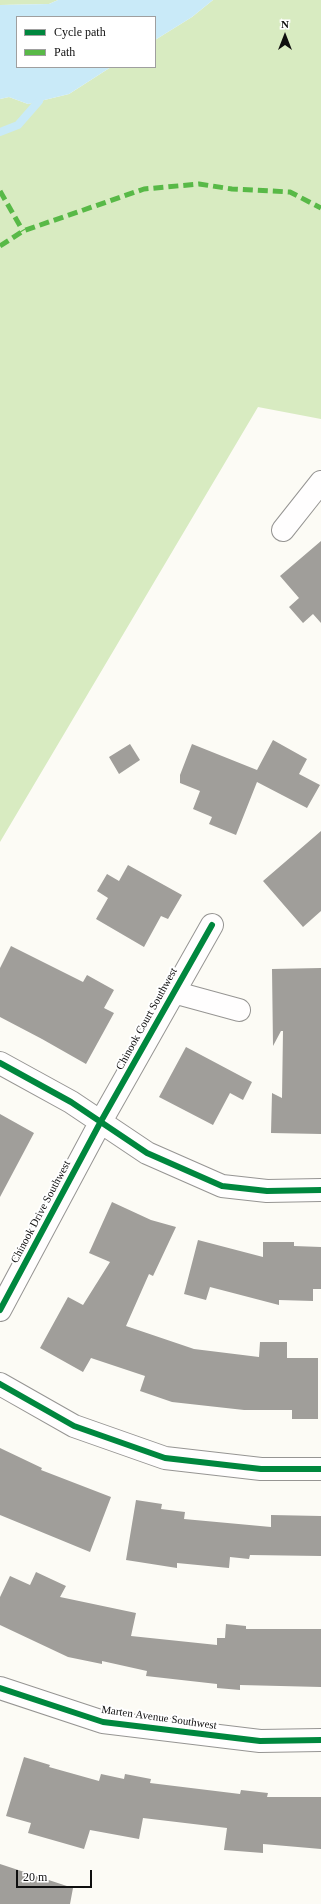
<!DOCTYPE html>
<style>
body{margin:0}
#map{position:relative;width:321px;height:1904px;overflow:hidden;background:#fcfbf5;font-family:Georgia,serif}
canvas{display:block}
.legend{position:absolute;left:16px;top:16px;width:140px;height:52px;box-sizing:border-box;background:#fff;border:1px solid #9f9f9f;margin:0;padding:5px 7px;list-style:none;font-size:12px;color:#0f0f0f}
.legend li{display:flex;align-items:center;gap:8px;height:20px}
.legend b{width:20px;border:1px solid #9f9f9f}
.north{position:absolute;left:265px;top:16px;width:40px;height:40px;-webkit-text-stroke:3px #fff;paint-order:stroke;rotate:0deg;font-size:11px;font-weight:700;line-height:16px;text-align:center;color:#0f0f0f}
.north::after{content:'';display:block;margin:auto;width:14px;height:18px;background:#0f0f0f;clip-path:polygon(50% 0,100% 100%,50% 72%,0 100%)}
.scale{position:absolute;left:16px;top:1870px;width:76px;height:18px;box-sizing:border-box;border:2px solid #0f0f0f;border-top:0;padding-left:5px;font-size:12px;line-height:14px;white-space:nowrap;color:#0f0f0f;-webkit-text-stroke:3px #fff;paint-order:stroke}
</style>
<div id="map">
<canvas width="321" height="1904"></canvas>
<ul class="legend">
<li><b style="height:5px;background:#00873e"></b>Cycle path</li>
<li><b style="height:5px;background:#58b947"></b>Path</li>
</ul>
<div class="north">N</div>
<div class="scale">20 m</div>
</div>
<script>
const ctx = document.querySelector('canvas').getContext('2d');
ctx.lineJoin = 'round';
function fillPath(path, color) { ctx.fillStyle = color; ctx.fill(path, 'evenodd'); }
function stroke(path, color, width, dash) { ctx.strokeStyle = color; ctx.lineWidth = width; ctx.lineCap = dash ? 'butt' : 'round'; ctx.setLineDash(dash || []); ctx.stroke(path); }
function label(font, color, halo, rows, align = 'center') {
  ctx.font = font + ' Georgia,serif'; ctx.lineWidth = 4; ctx.setLineDash([]); ctx.textBaseline = 'middle'; ctx.strokeStyle = halo; ctx.fillStyle = color; for (const [text, x, y, turn = 0] of rows) {
    ctx.save(); ctx.translate(x, y); ctx.rotate((+turn || 0) * Math.PI / 180); ctx.textAlign = isNaN(turn) ? turn : align; if (halo) ctx.strokeText(text, 0, 0); ctx.fillText(text, 0, 0); ctx.restore();
  }
}
fillPath(new Path2D(`
 M 0,0 L 58,0 L 49,4 L 0,5 Z
 M 213,0 L 321,0 L 321,419 L 258,407 L 0,842 L 0,99 L 9,97 L 28,104 L 69,94 L 111,67 L 155,67 L 155,40 L 192,17 Z`), '#d8ebc1');
fillPath(new Path2D(`
 M 58,0 L 213,0 L 192,17 L 155,40 L 155,17 L 17,17 L 17,67 L 111,67 L 69,94 L 28,104 L 9,97 L 0,99 L 0,5 L 49,4 Z`), '#c9eaf8');
stroke(new Path2D(`
 M 0,132 L 18,125 L 39,101`), '#c9eaf8', 8);
fillPath(new Path2D(`
 M 321,541 L 321,623 L 313,614 L 303,623 L 289,607 L 299,598 L 280,576 Z
 M 273,740 L 307,759 L 299,774 L 320,785 L 307,808 L 257,782 L 236,835 L 209,824 L 212,817 L 193,809 L 200,791 L 180,783 L 180,775 L 192,744 L 257,770 Z
 M 130,744 L 140,760 L 119,774 L 109,757 Z
 M 321,831 L 321,911 L 303,927 L 263,881 Z
 M 128,865 L 182,895 L 168,919 L 161,916 L 144,947 L 96,919 L 108,898 L 97,891 L 107,874 L 119,881 Z
 M 11,946 L 83,982 L 87,975 L 114,990 L 104,1008 L 114,1013 L 86,1064 L 42,1039 L 0,1017 L 0,968 Z
 M 321,968 L 321,1134 L 271,1133 L 272,1093 L 282,1098 L 283,1031 L 281,1031 L 273,1046 L 272,969 Z
 M 186,1047 L 252,1082 L 243,1100 L 230,1093 L 213,1125 L 159,1097 Z
 M 0,1114 L 34,1133 L 0,1197 Z
 M 112,1202 L 151,1220 L 176,1227 L 153,1276 L 149,1274 L 126,1326 L 194,1349 L 259,1357 L 260,1342 L 287,1342 L 287,1358 L 318,1358 L 318,1419 L 292,1419 L 292,1410 L 244,1410 L 172,1402 L 140,1391 L 145,1376 L 91,1358 L 83,1372 L 40,1348 L 68,1297 L 83,1305 L 110,1262 L 89,1253 Z
 M 198,1240 L 263,1257 L 263,1242 L 294,1242 L 294,1246 L 321,1247 L 321,1289 L 313,1289 L 313,1301 L 279,1300 L 279,1305 L 210,1287 L 206,1300 L 184,1294 Z
 M 0,1448 L 42,1468 L 41,1470 L 111,1497 L 90,1552 L 0,1515 Z
 M 136,1500 L 162,1504 L 161,1509 L 185,1512 L 184,1519 L 271,1527 L 271,1515 L 321,1516 L 321,1556 L 250,1555 L 249,1559 L 230,1557 L 229,1568 L 177,1563 L 177,1568 L 126,1560 Z
 M 36,1572 L 66,1586 L 60,1597 L 136,1613 L 131,1636 L 217,1645 L 217,1638 L 225,1638 L 226,1624 L 246,1626 L 246,1629 L 321,1629 L 321,1687 L 240,1685 L 240,1690 L 217,1688 L 217,1684 L 146,1676 L 147,1671 L 102,1661 L 102,1664 L 68,1657 L 0,1625 L 0,1597 L 10,1576 L 30,1585 Z
 M 24,1757 L 50,1765 L 49,1767 L 99,1781 L 101,1774 L 124,1779 L 125,1774 L 151,1779 L 150,1783 L 240,1794 L 241,1790 L 268,1793 L 267,1797 L 321,1797 L 321,1849 L 263,1844 L 263,1853 L 224,1850 L 227,1828 L 143,1818 L 139,1839 L 90,1830 L 84,1849 L 28,1833 L 31,1823 L 6,1816 Z
 M 0,1864 L 73,1888 L 70,1904 L 0,1904 Z`), '#a09e9a');
const minor = new Path2D(`
 M 283,530 L 321,482
 M 173,992 L 239,1010
 M 0,1063 L 71,1102 L 147,1153 L 222,1186 L 267,1191 L 321,1190
 M 0,1310 L 100,1123 L 212,925
 M 0,1384 L 74,1426 L 165,1458 L 261,1469 L 321,1469
 M 0,1688 L 103,1722 L 260,1741 L 321,1740`);
stroke(minor, '#969593', 24);
stroke(minor, '#fffefe', 22);
stroke(new Path2D(`
 M 0,191 L 23,231
 M 0,246 L 23,231 L 144,189 L 199,184 L 232,189 L 290,192 L 321,208`), '#58b947', 5, [10, 5]);
stroke(new Path2D(`
 M 0,1063 L 71,1102 L 147,1153 L 222,1186 L 267,1191 L 321,1190
 M 0,1310 L 100,1123 L 212,925
 M 0,1384 L 74,1426 L 165,1458 L 261,1469 L 321,1469
 M 0,1688 L 103,1722 L 260,1741 L 321,1740`), '#00873e', 6);
label('11px', '#0f0f0f', '#fff', [
 ["Chinook Court Southwest",147,1019,-61],
 ["Chinook Drive Southwest",41,1212,-62],
 ["Marten Avenue Southwest",159,1718,8]
]);
</script>
